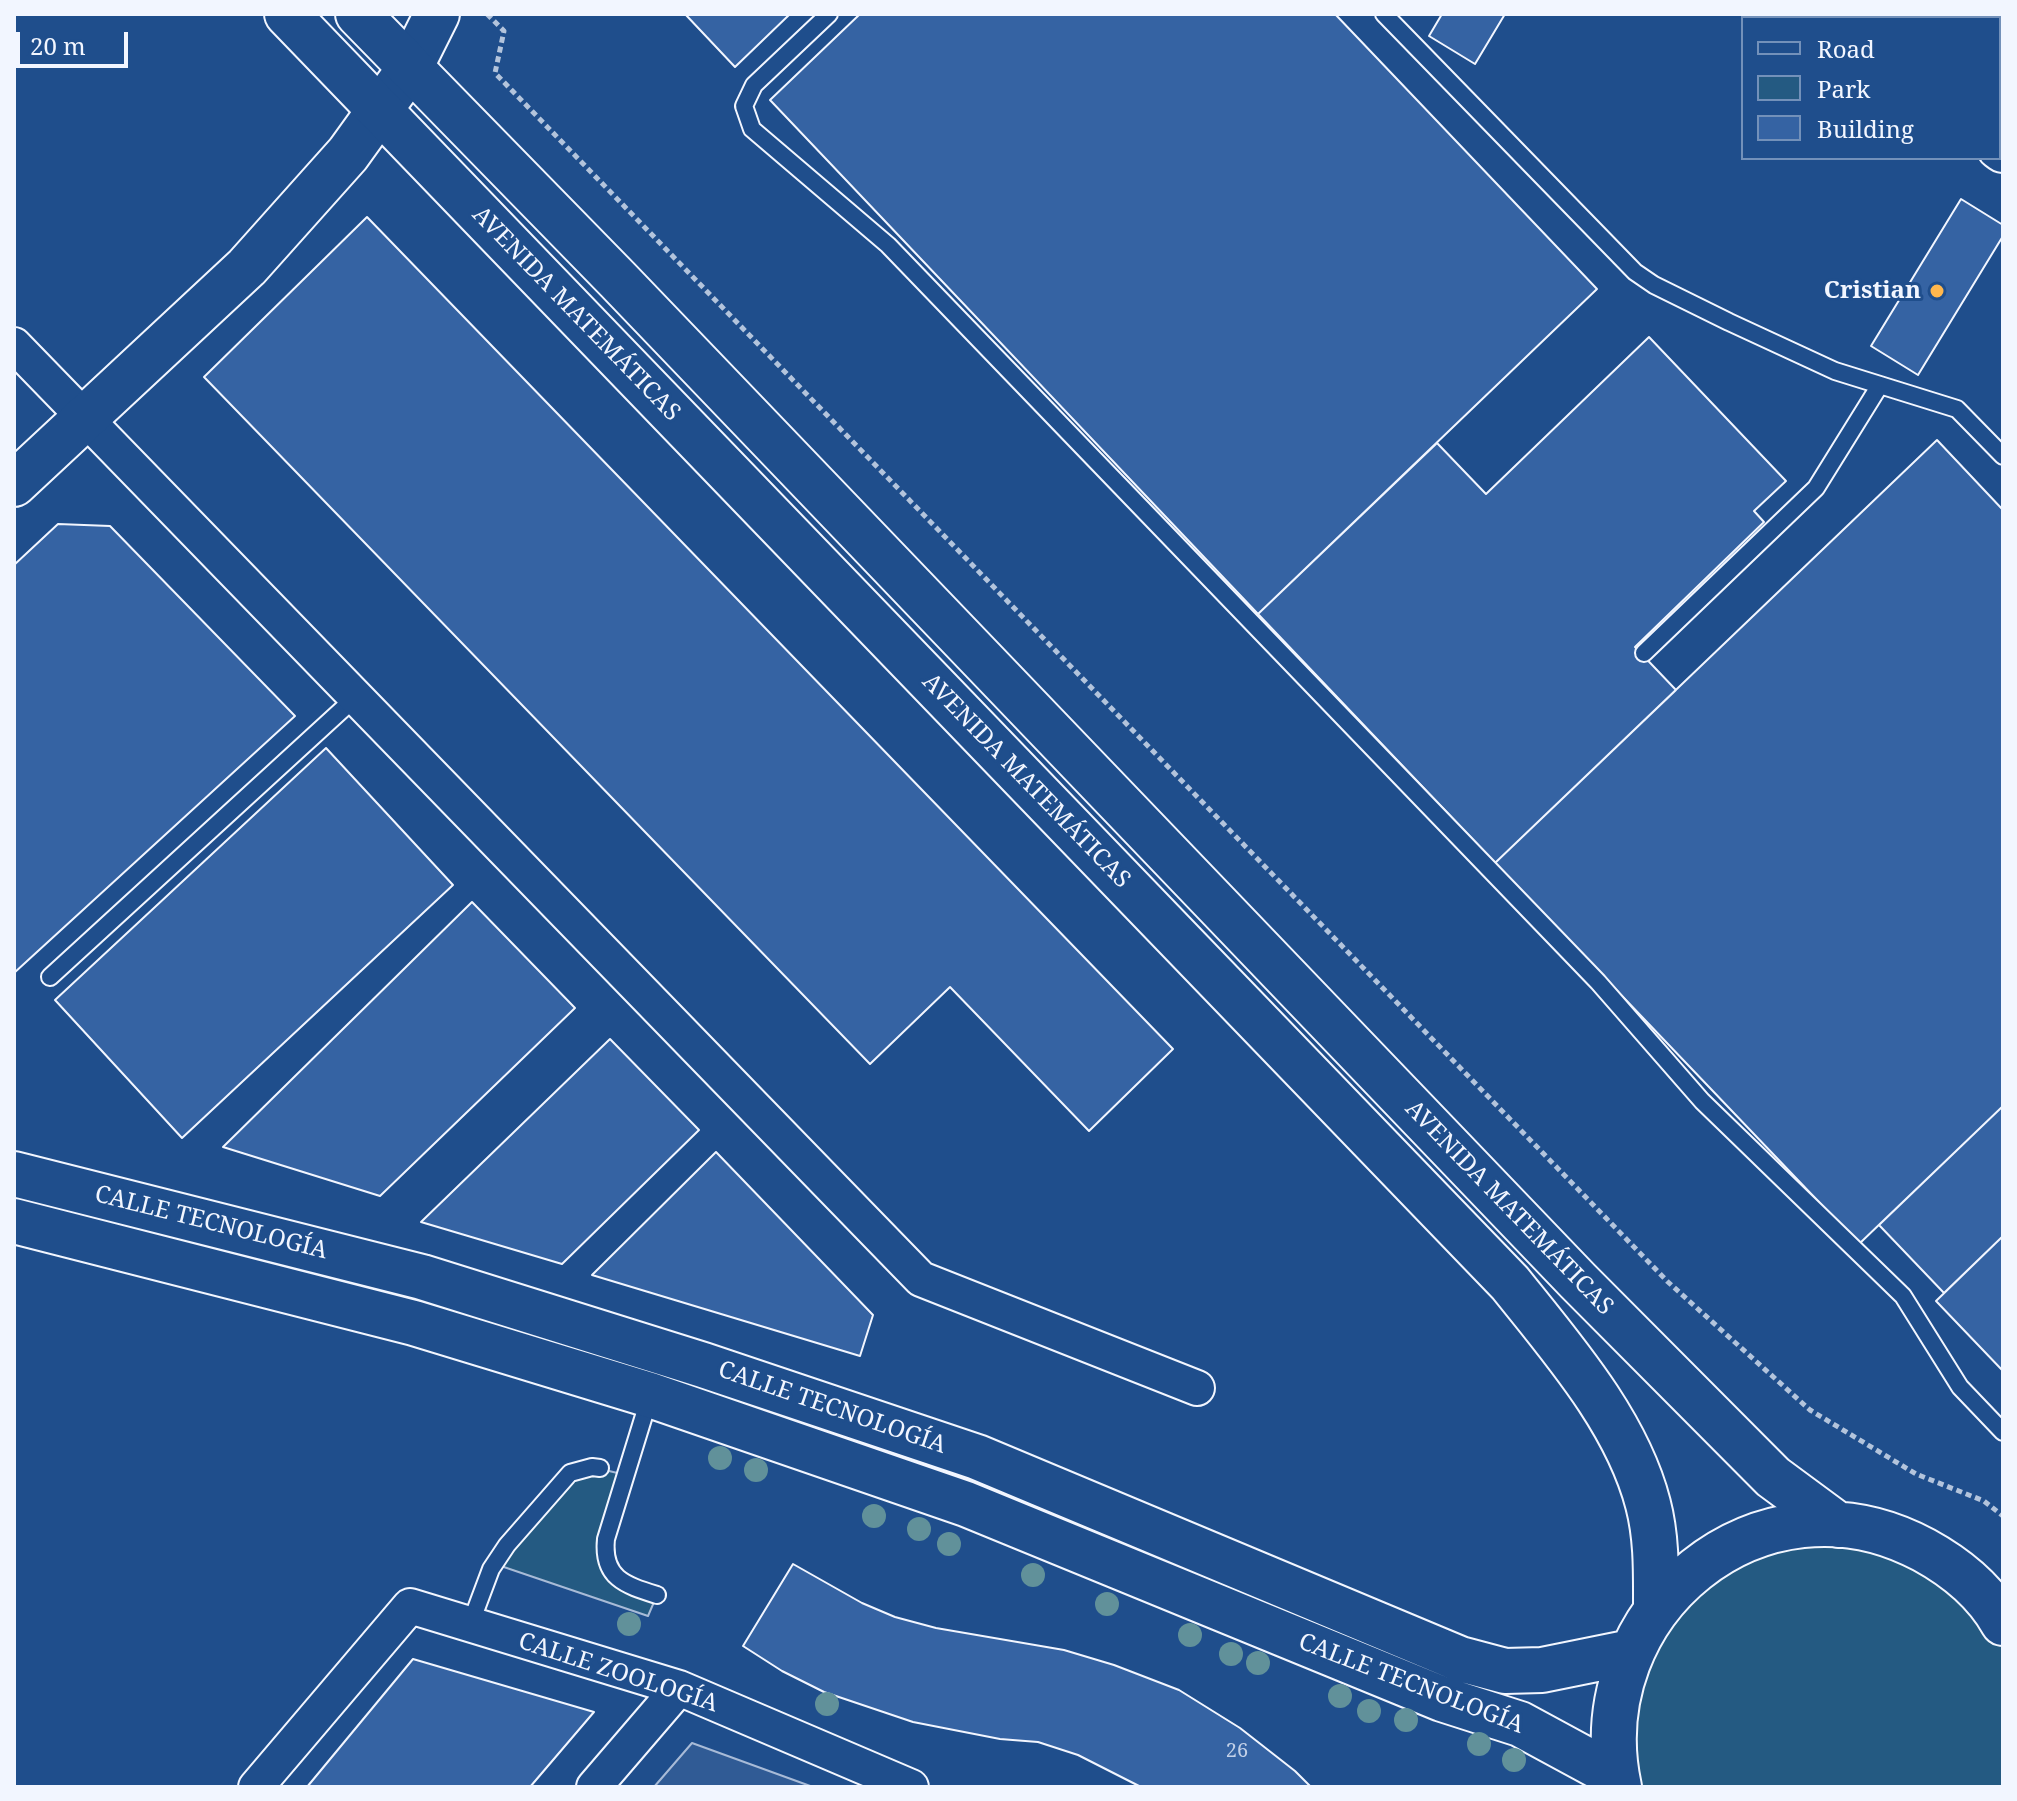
<!DOCTYPE html>
<meta charset="utf-8">
<style>
body{margin:0}
#map{position:relative;width:2017px;height:1801px;overflow:hidden;background:#1f4e8c;font-family:"Noto Serif",serif}
canvas{display:block}
.frame{position:absolute;inset:0;border:16px solid #f2f6ff;pointer-events:none}
.legend{position:absolute;left:1741px;top:16px;width:260px;height:144px;box-sizing:border-box;background:#1f4e8c;border:2px solid #7391ba;margin:0;padding:10px 14px;list-style:none;font-size:24px;color:#f2f6ff}
.legend li{display:flex;align-items:center;gap:16px;height:40px}
.legend b{width:40px;border:2px solid #7391ba}
.scale{position:absolute;left:16px;top:32px;width:112px;height:36px;box-sizing:border-box;border:4px solid #f2f6ff;border-top:0;padding-left:10px;font-size:24px;line-height:28px;white-space:nowrap;color:#f2f6ff;-webkit-text-stroke:6px #1f4e8c;paint-order:stroke}
</style>
<div id="map">
<canvas width="2017" height="1801"></canvas>
<div class="frame"></div>
<ul class="legend">
<li><b style="height:10px;background:#1f4e8c"></b>Road</li>
<li><b style="height:22px;background:#245a82"></b>Park</li>
<li><b style="height:22px;background:#3563a3"></b>Building</li>
</ul>
<div class="scale">20 m</div>
</div>
<script>
const ctx = document.querySelector('canvas').getContext('2d');
ctx.lineJoin = 'round';
function fillPath(path, color) { ctx.fillStyle = color; ctx.fill(path, 'evenodd'); }
function stroke(path, color, width, dash) { ctx.strokeStyle = color; ctx.lineWidth = width; ctx.lineCap = dash ? 'butt' : 'round'; ctx.setLineDash(dash || []); ctx.stroke(path); }
function label(font, color, halo, rows, align = 'center') {
  ctx.font = font + ' "Noto Serif",serif'; ctx.lineWidth = 6; ctx.setLineDash([]); ctx.textBaseline = 'middle'; ctx.strokeStyle = halo; ctx.fillStyle = color; for (const [text, x, y, turn = 0] of rows) {
    ctx.save(); ctx.translate(x, y); ctx.rotate((+turn || 0) * Math.PI / 180); ctx.textAlign = isNaN(turn) ? turn : align; if (halo) ctx.strokeText(text, 0, 0); ctx.fillText(text, 0, 0); ctx.restore();
  }
}
const green = new Path2D(`
 M 592,1467 L 626,1475 L 606,1539 L 609,1567 L 657,1595 L 648,1616 L 495,1564 L 570,1473 Z
 M 1875,1531 L 2003,1623 L 2003,1787 L 1619,1787 L 1614,1713 L 1718,1553 Z`);
fillPath(green, '#245a82');
stroke(green, '#a8bbd7', 2);
const parking = new Path2D(`
 M 692,1743 L 813,1787 L 654,1787 Z`);
fillPath(parking, '#305b95');
stroke(parking, '#a8bbd7', 2);
const building = new Path2D(`
 M 685,14 L 790,14 L 735,67 Z
 M 860,14 L 1335,14 L 1597,289 L 1258,614 L 770,100 Z
 M 1442,14 L 1505,14 L 1475,64 L 1429,36 Z
 M 1961,199 L 2003,225 L 2003,236 L 1918,375 L 1871,346 Z
 M 367,217 L 1173,1049 L 1089,1131 L 950,987 L 870,1064 L 204,377 Z
 M 1649,337 L 1786,481 L 1754,511 L 1764,522 L 1635,647 L 1676,690 L 1495,863 L 1258,614 L 1437,443 L 1486,494 Z
 M 1937,440 L 2003,510 L 2003,1106 L 1859,1244 L 1495,863 Z
 M 58,524 L 110,526 L 295,716 L 14,973 L 14,565 Z
 M 326,748 L 453,885 L 182,1138 L 55,1000 Z
 M 472,902 L 575,1008 L 380,1196 L 223,1147 Z
 M 610,1039 L 699,1130 L 562,1264 L 421,1222 Z
 M 2003,1106 L 2003,1236 L 1944,1293 L 1879,1225 Z
 M 716,1152 L 873,1315 L 860,1356 L 592,1275 Z
 M 2003,1236 L 2003,1371 L 1936,1301 Z
 M 793,1564 L 862,1603 L 895,1617 L 936,1628 L 1064,1650 L 1114,1665 L 1179,1690 L 1240,1728 L 1295,1771 L 1311,1787 L 1141,1787 L 1078,1755 L 1038,1742 L 1000,1739 L 913,1722 L 824,1692 L 782,1671 L 743,1646 Z
 M 413,1659 L 594,1712 L 530,1787 L 307,1787 Z`);
fillPath(building, '#3563a3');
stroke(building, '#f2f6ff', 2);
const lane = new Path2D(`
 M 829,14 L 754,85 L 744,106 L 752,129 L 888,245 L 1598,982 L 1702,1101 L 1903,1296 L 1960,1387 L 2003,1432
 M 1384,14 L 1635,272 L 1654,285 L 1729,322 L 1835,371 L 1957,409 L 2003,456
 M 1644,653 L 1816,488 L 1880,385
 M 50,977 L 357,696
 M 650,1396 L 606,1539 C 602,1578 625,1585 657,1595
 M 470,1625 L 491,1569 L 507,1545 L 570,1473 L 592,1467 L 600,1468`);
const street = new Path2D(`
 M 14,345 L 921,1279 L 1197,1388
 M 256,1787 L 410,1606 L 679,1688 L 911,1787
 M 594,1787 L 679,1688`);
const secondary = new Path2D(`
 M 1786,14 L 1792,18
 M 1875,14 L 1881,18
 M 1999,91 L 2003,94
 M 1999,147 L 2003,150
 M 14,484 L 247,267 L 348,154 L 410,68 L 437,14`);
const primary = new Path2D(`
 M 287,14 L 1510,1283 C 1562,1348 1627,1422 1648,1504 C 1657,1538 1656,1574 1656,1608
 M 358,14 L 618,280 L 1578,1281 L 1773,1477 L 1838,1525
 M 14,1174 L 422,1277 L 703,1365 L 977,1457 L 1460,1659 L 1505,1671 L 1542,1670 L 1631,1652
 M 14,1221 L 414,1323 L 650,1395 L 966,1504 L 1442,1699 L 1520,1724 L 1616,1776
 M 1619,1787 C 1581,1611 1761,1462 1924,1550 C 1955,1567 1985,1591 2003,1623`);
stroke(lane, '#f2f6ff', 20);
stroke(street, '#f2f6ff', 38);
stroke(secondary, '#f2f6ff', 48);
stroke(primary, '#f2f6ff', 48);
stroke(new Path2D(`
 M 487,14 L 504,31 L 495,73 L 1668,1282 L 1810,1410 L 1916,1474 L 1984,1501 L 2003,1516`), '#b3c4dc', 5, [6, 4]);
stroke(lane, '#1f4e8c', 16);
stroke(street, '#1f4e8c', 34);
stroke(secondary, '#1f4e8c', 44);
stroke(primary, '#1f4e8c', 44);
ctx.fillStyle = '#61919a';
for (const [x, y] of [
 [720,1458],
 [756,1470],
 [874,1516],
 [919,1529],
 [949,1544],
 [1033,1575],
 [1107,1604],
 [629,1624],
 [1190,1635],
 [1231,1654],
 [1258,1663],
 [1340,1696],
 [827,1704],
 [1369,1711],
 [1406,1720],
 [1479,1744],
 [1514,1760]
]) { ctx.beginPath(); ctx.arc(x, y, 12, 0, 2 * Math.PI); ctx.fill(); }
for (const [x, y, r, color] of [
 [1937,291,8,"#ffb74d"]
]) { const dot = new Path2D(); dot.arc(x, y, r, 0, 2 * Math.PI); ctx.fillStyle = color; ctx.fill(dot); stroke(dot, '#1f4e8c', 3); }
label('20px', '#c3d1e8', null, [
 ["26",1237,1751]
]);
label('bold 24px', '#f2f6ff', '#1f4e8c', [
 ["Cristian",1921,291]
], 'right');
label('24px', '#f2f6ff', '#1f4e8c', [
 ["AVENIDA MATEMÁTICAS",576,314,46],
 ["AVENIDA MATEMÁTICAS",1026,781,46],
 ["AVENIDA MATEMÁTICAS",1509,1208,46],
 ["CALLE TECNOLOGÍA",211,1223,14],
 ["CALLE TECNOLOGÍA",832,1408,19],
 ["CALLE ZOOLOGÍA",618,1673,18],
 ["CALLE TECNOLOGÍA",1411,1684,21]
]);
</script>
